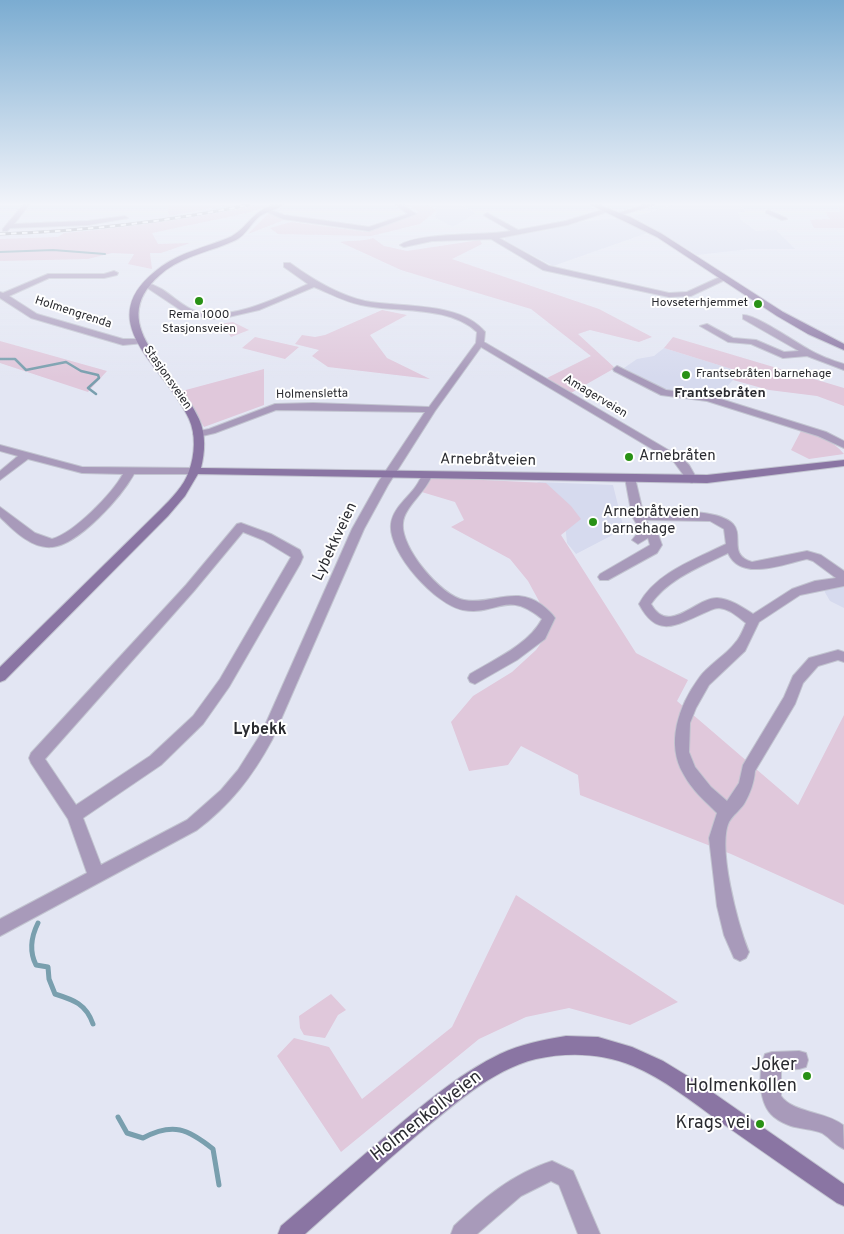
<!DOCTYPE html>
<meta charset="utf-8">
<style>
body{margin:0}
canvas{display:block;background:#e3e6f3}
</style>
<canvas width="844" height="1234"></canvas>
<script>
const ctx = document.querySelector('canvas').getContext('2d');
ctx.lineJoin = 'round';
function fillPath(path, color) { ctx.fillStyle = color; ctx.fill(path, 'evenodd'); }
function stroke(path, color, width, dash) { ctx.strokeStyle = color; ctx.lineWidth = width; ctx.lineCap = dash ? 'butt' : 'round'; ctx.setLineDash(dash || []); ctx.stroke(path); }
function label(font, color, halo, rows, align = 'center') {
  ctx.font = font + ' Overpass,sans-serif'; ctx.lineWidth = 4; ctx.setLineDash([]); ctx.textBaseline = 'middle'; ctx.strokeStyle = halo; ctx.fillStyle = color; for (const [text, x, y, turn = 0] of rows) {
    ctx.save(); ctx.translate(x, y); ctx.rotate((+turn || 0) * Math.PI / 180); ctx.textAlign = isNaN(turn) ? turn : align; if (halo) ctx.strokeText(text, 0, 0); ctx.fillText(text, 0, 0); ctx.restore();
  }
}
fillPath(new Path2D(`
 M 431,205 L 461,205 L 475,213 L 453,227 L 434,217 L 438,209 Z
 M 672,205 L 740,205 L 745,211 L 738,213 L 741,220 L 756,231 L 776,230 L 795,249 L 750,249 L 697,255 L 633,216 L 644,214 Z
 M 620,218 L 644,230 L 647,233 L 553,266 L 505,241 L 505,238 L 510,236 L 549,230 L 570,223 Z
 M 664,348 L 738,371 L 733,380 L 718,396 L 670,393 L 624,368 L 637,359 L 654,356 Z
 M 537,482 L 613,485 L 624,529 L 576,554 L 567,543 L 564,514 Z
 M 844,586 L 844,608 L 830,601 L 823,589 Z`), '#d6daee');
fillPath(new Path2D(`
 M 168,205 L 228,205 L 169,216 Z
 M 257,205 L 272,205 L 247,213 L 152,233 L 158,244 L 190,243 L 161,253 L 150,253 L 152,269 L 128,264 L 134,254 L 112,253 L 88,259 L 0,261 L 0,239 L 58,237 L 64,233 C 129,227 193,219 257,205 Z
 M 407,205 L 427,205 L 437,210 L 420,224 L 371,236 L 278,234 L 270,228 L 291,222 L 367,232 L 419,212 Z
 M 838,205 L 844,205 L 844,228 L 814,228 L 810,220 L 830,219 L 825,212 L 840,212 Z
 M 269,213 L 284,220 L 248,234 Z
 M 373,238 L 384,246 L 407,251 L 480,240 L 482,244 L 452,259 L 599,309 L 652,337 L 639,342 L 590,330 L 578,334 L 615,368 L 571,393 L 547,378 L 591,356 L 531,309 L 401,270 L 340,242 C 352,240 361,242 373,238 Z
 M 382,310 L 407,315 L 370,335 L 387,358 L 430,379 L 328,367 L 312,356 L 319,350 L 295,344 L 302,335 L 315,337 L 325,335 Z
 M 233,322 L 249,330 L 231,337 L 228,333 L 210,325 Z
 M 255,337 L 299,347 L 285,359 L 242,348 Z
 M 673,337 L 844,388 L 844,406 L 817,396 L 769,390 L 733,380 L 738,371 L 664,348 Z
 M 0,340 L 0,341 L 107,371 L 88,392 L 0,363 Z
 M 264,369 L 264,405 L 204,427 L 182,391 Z
 M 801,431 C 818,436 833,440 844,454 L 809,459 L 791,450 Z
 M 421,477 L 546,483 L 571,506 L 581,519 L 561,535 L 636,653 L 688,680 L 677,701 L 798,805 L 844,715 L 844,905 L 731,854 L 580,795 L 578,775 L 521,746 L 508,765 L 469,771 L 451,722 L 473,696 L 512,672 L 536,650 L 546,636 L 546,614 L 528,581 L 510,559 L 451,527 L 464,520 L 455,502 L 415,490 Z
 M 516,895 L 678,1002 L 630,1025 L 569,1008 L 526,1017 L 479,1039 L 341,1152 L 277,1056 L 294,1038 L 329,1047 L 362,1099 L 452,1027 Z
 M 331,994 L 346,1010 L 338,1015 L 325,1038 L 304,1035 L 300,1028 L 299,1016 Z`), '#e0c8db');
stroke(new Path2D(`
 M 0,252 L 53,250 L 105,254`), '#799fae', 2);
stroke(new Path2D(`
 M 0,359 L 15,359 L 26,370 L 66,362 L 81,371 L 98,375 L 99,378 L 88,388 L 96,394`), '#799fae', 2.5);
stroke(new Path2D(`
 M 38,923 C 31,937 29,951 36,965 L 48,967 L 49,979 L 55,994 C 74,1000 86,1004 93,1024
 M 118,1117 L 127,1133 L 143,1138 C 173,1122 188,1129 213,1149 L 219,1185`), '#799fae', 5);
const street = new Path2D(`
 M 23,205 L 29,205 L 14,224 L 88,221 L 125,216 L 128,218 L 88,225 L 10,228 L 7,231 L 3,231 L 3,229 Z
 M 396,205 L 403,205 L 416,214 L 369,231 L 283,219 L 262,210 L 265,208 L 284,215 L 369,227 L 408,214 Z
 M 644,205 L 654,205 L 618,216 L 615,214 Z
 M 608,208 L 610,209 L 610,211 L 567,225 L 499,238 L 549,266 L 669,293 L 687,292 L 722,276 L 729,278 L 691,296 L 669,297 L 543,270 L 491,239 L 432,241 L 404,247 L 400,245 C 420,232 484,236 511,231 L 485,216 L 484,215 L 487,213 L 518,230 L 566,221 Z
 M 768,210 L 786,218 L 787,219 L 782,220 L 766,213 L 766,211 Z
 M 284,263 L 290,263 C 312,279 338,295 365,301 C 401,308 460,301 485,332 L 484,342 L 682,458 L 689,465 L 697,479 L 692,483 L 688,481 L 674,462 L 481,347 L 435,411 L 388,485 L 364,529 L 272,740 C 252,777 230,805 197,830 L 0,936 L 0,919 L 87,873 L 68,819 L 31,763 L 29,758 L 31,753 L 186,585 L 237,524 L 241,523 L 271,534 L 300,550 L 303,557 L 300,564 L 229,687 L 203,724 L 161,765 L 83,818 L 101,865 L 187,820 L 221,790 L 238,770 L 262,732 L 352,529 L 379,481 L 425,412 L 276,410 L 215,433 L 198,437 L 193,434 L 194,432 L 209,429 L 275,404 L 313,403 L 429,407 L 476,343 L 477,332 C 449,305 397,313 361,305 C 345,302 329,293 314,287 L 259,310 L 224,318 L 209,319 L 182,311 L 143,285 L 147,283 C 165,287 177,303 193,310 C 226,324 279,297 308,284 L 284,267 ZM 243,532 L 263,540 L 291,557 L 220,679 L 193,716 L 150,756 L 76,805 L 45,759 L 194,591 Z
 M 114,271 L 118,273 L 117,275 L 104,278 L 49,278 L 9,296 L 37,314 L 123,339 L 144,339 L 144,343 L 123,345 L 31,318 L 0,298 L 0,292 L 3,293 L 48,274 L 104,274 Z
 M 743,315 C 755,314 795,342 808,349 C 820,356 831,360 844,364 L 844,370 L 807,356 L 783,358 L 751,344 L 728,342 L 700,326 L 707,324 L 733,338 L 756,340 L 784,352 L 799,351 L 743,319 Z
 M 617,366 L 666,390 L 711,396 L 826,432 L 844,441 L 844,448 L 818,436 L 707,401 L 661,395 L 614,371 L 613,369 Z
 M 0,445 L 82,467 L 195,468 L 200,471 L 195,474 L 134,474 C 122,496 79,545 52,547 C 32,549 13,530 0,517 L 0,507 L 35,533 L 52,539 C 74,533 112,494 123,474 L 82,473 L 28,459 L 0,480 L 0,471 L 18,456 L 0,451 Z
 M 427,472 L 432,475 C 426,492 404,507 403,523 C 400,547 441,596 464,600 C 492,605 516,585 542,605 C 547,609 552,613 555,618 L 545,639 L 517,660 L 475,684 L 470,682 L 468,678 L 470,674 C 495,659 528,645 542,619 C 505,589 499,616 463,610 C 436,605 388,553 391,524 C 393,508 408,498 416,486 C 419,482 421,477 423,473 Z
 M 630,475 L 635,478 L 643,512 C 666,513 716,507 733,524 C 744,536 728,555 752,562 L 807,551 L 821,555 L 844,571 L 844,586 L 800,595 L 759,622 L 745,651 L 709,685 L 696,708 L 690,723 L 689,752 L 695,767 L 711,787 L 727,801 L 739,783 L 743,765 L 784,697 L 793,676 L 809,658 L 838,650 L 844,652 L 844,662 L 838,660 L 818,666 L 803,683 L 795,704 L 755,771 C 754,783 750,794 744,804 C 740,810 733,815 729,822 C 717,847 738,925 749,952 L 746,958 L 740,961 L 734,958 L 724,935 L 717,906 L 709,838 L 717,813 C 705,801 692,790 684,775 C 665,744 679,705 699,678 C 708,665 725,656 735,643 C 740,638 743,630 746,623 C 738,617 730,609 719,608 C 714,608 709,611 704,613 C 675,626 657,638 639,604 C 655,573 696,559 726,544 L 724,529 L 710,521 L 646,520 L 650,527 L 658,534 L 662,545 L 657,553 L 608,580 L 600,580 L 598,577 L 600,574 L 650,545 L 648,538 L 638,544 L 632,540 L 640,530 L 632,516 L 625,478 ZM 728,553 C 741,582 783,564 807,559 L 813,561 L 836,578 L 815,581 L 792,589 L 753,614 C 742,607 731,599 717,598 C 695,598 669,636 651,604 C 668,579 702,566 728,553 Z
 M 799,1051 L 806,1053 L 808,1060 L 806,1067 L 799,1069 L 781,1070 L 781,1096 C 793,1113 825,1111 843,1125 L 844,1149 C 835,1145 830,1138 822,1133 C 812,1129 801,1129 791,1126 C 785,1124 779,1121 774,1117 C 758,1104 758,1072 765,1054 L 772,1052 Z
 M 552,1161 L 573,1171 L 600,1234 L 578,1234 L 559,1185 L 551,1181 L 521,1196 L 477,1234 L 451,1234 L 454,1226 C 484,1198 512,1174 552,1161 Z`);
const secondary = new Path2D(`
 M 273,205 L 283,205 C 276,210 267,211 260,216 C 251,223 246,235 236,240 C 213,251 187,255 166,270 C 97,323 177,368 199,419 C 206,434 205,452 201,468 L 707,475 L 844,460 L 844,466 L 707,483 L 198,474 L 185,496 L 168,516 L 5,680 L 0,682 L 0,667 L 160,510 C 171,499 184,486 189,471 C 195,455 196,434 189,419 C 166,366 85,321 162,266 C 182,252 206,247 228,238 C 247,230 250,212 273,205 Z
 M 591,205 L 599,205 L 630,217 L 662,234 L 783,312 L 844,344 L 844,350 L 808,334 L 777,316 L 657,237 Z
 M 566,1036 L 598,1037 L 632,1047 L 663,1061 L 699,1083 L 844,1184 L 844,1206 L 837,1203 C 797,1176 758,1148 719,1121 C 691,1101 664,1079 633,1066 C 602,1053 568,1052 536,1059 C 491,1070 451,1107 416,1136 C 378,1168 342,1201 305,1234 L 278,1234 L 281,1226 C 321,1192 360,1158 400,1124 C 431,1098 463,1072 500,1054 C 521,1044 543,1040 566,1036 Z`);
stroke(street, '#c2c4d0', 2);
stroke(secondary, '#c2c4d0', 2);
fillPath(street, '#a89aba');
fillPath(secondary, '#8a75a3');
const rail = new Path2D(`
 M 0,234 C 84,231 166,222 248,205`);
stroke(rail, '#868891', 3);
stroke(rail, '#fff', 2, [5.5]);
const sky = ctx.createLinearGradient(0, 0, 0, 378);
sky.addColorStop(0, '#7bacd1');
sky.addColorStop(0.54, '#f2f4fa');
sky.addColorStop(1, '#f2f4fa00');
ctx.fillStyle = sky;
ctx.fillRect(0, 0, 844, 378);
for (const [x, y, r, color] of [
 [199,301,5,"#289115"],
 [758,304,5,"#289115"],
 [686,375,5,"#289115"],
 [629,457,5,"#289115"],
 [593,522,5,"#289115"],
 [807,1076,5,"#289115"],
 [760,1124,5,"#289115"]
]) { const dot = new Path2D(); dot.arc(x, y, r, 0, 2 * Math.PI); ctx.fillStyle = color; ctx.fill(dot); stroke(dot, '#fff', 2); }
label('12px', '#2a2b30', '#fff', [
 ["Hovseterhjemmet",748,304],
 ["Rema 1000",199,316,"center"],
 ["Stasjonsveien",199,330,"center"],
 ["Frantsebråten barnehage",696,375,"left"]
], 'right');
label('12px', '#2a2b30', '#fff', [
 ["Holmengrenda",73,313,18],
 ["Stasjonsveien",167,378,55],
 ["Holmensletta",312,395,-1],
 ["Amagerveien",595,397,31]
]);
label('bold 14px', '#2a2b30', '#fff', [
 ["Frantsebråten",720,394]
]);
label('15px', '#2a2b30', '#fff', [
 ["Arnebråten",639,457],
 ["Arnebråtveien",603,513],
 ["barnehage",603,530]
], 'left');
label('15px', '#2a2b30', '#fff', [
 ["Arnebråtveien",488,461,1],
 ["Lybekkveien",336,542,-65]
]);
label('bold 16px', '#2a2b30', '#fff', [
 ["Lybekk",260,731]
]);
label('18px', '#2a2b30', '#fff', [
 ["Joker",797,1066],
 ["Holmenkollen",797,1087],
 ["Krags vei",750,1124]
], 'right');
label('18px', '#2a2b30', '#fff', [
 ["Holmenkollveien",427,1117,-38]
]);
</script>
